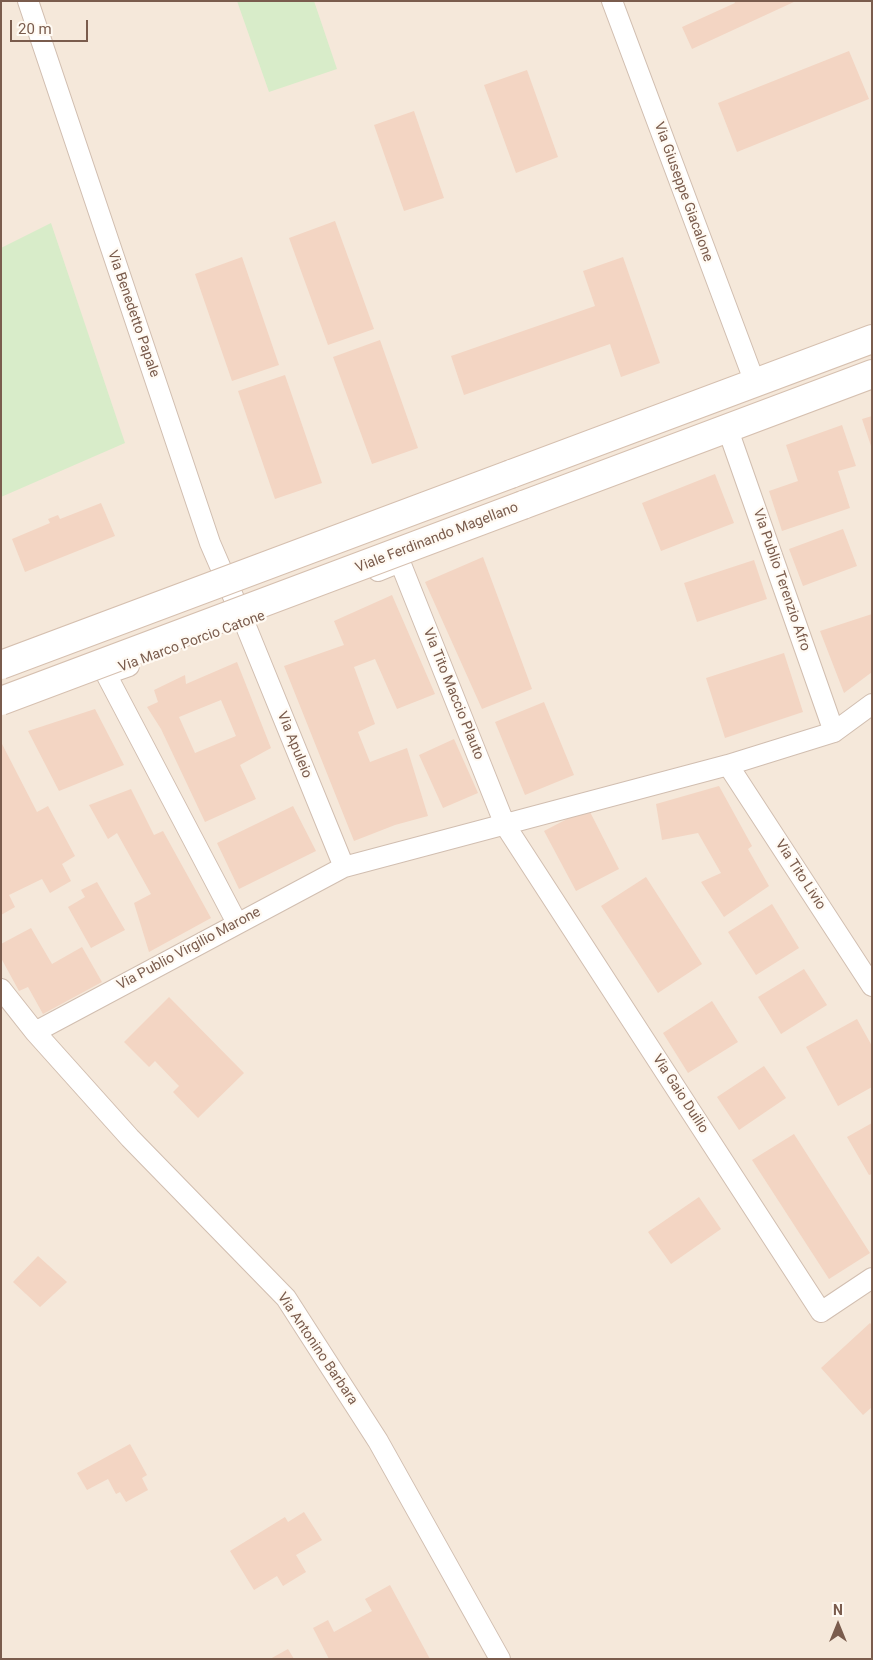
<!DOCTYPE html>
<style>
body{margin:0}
#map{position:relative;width:873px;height:1660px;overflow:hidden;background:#fdf6ec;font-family:Roboto,sans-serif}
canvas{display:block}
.frame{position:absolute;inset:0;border:2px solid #7a5c4d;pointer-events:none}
.north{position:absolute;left:813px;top:1600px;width:50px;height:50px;-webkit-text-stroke:4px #fffaf3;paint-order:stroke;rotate:0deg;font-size:14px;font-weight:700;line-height:20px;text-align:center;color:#7a5c4d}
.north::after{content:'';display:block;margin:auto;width:18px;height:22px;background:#7a5c4d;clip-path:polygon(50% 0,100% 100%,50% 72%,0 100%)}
.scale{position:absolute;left:10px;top:20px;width:78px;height:22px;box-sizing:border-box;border:2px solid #7a5c4d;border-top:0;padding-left:6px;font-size:15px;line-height:18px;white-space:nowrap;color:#7a5c4d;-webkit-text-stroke:4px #fffaf3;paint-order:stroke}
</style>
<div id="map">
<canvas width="873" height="1660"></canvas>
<div class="frame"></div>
<div class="north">N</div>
<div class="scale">20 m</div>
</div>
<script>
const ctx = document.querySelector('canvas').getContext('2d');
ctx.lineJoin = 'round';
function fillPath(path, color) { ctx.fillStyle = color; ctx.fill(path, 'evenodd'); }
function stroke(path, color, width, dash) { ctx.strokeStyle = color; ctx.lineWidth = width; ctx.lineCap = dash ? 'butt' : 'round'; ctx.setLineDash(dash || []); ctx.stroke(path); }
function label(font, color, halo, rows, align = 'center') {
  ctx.font = font + ' Roboto,sans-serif'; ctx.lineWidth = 4.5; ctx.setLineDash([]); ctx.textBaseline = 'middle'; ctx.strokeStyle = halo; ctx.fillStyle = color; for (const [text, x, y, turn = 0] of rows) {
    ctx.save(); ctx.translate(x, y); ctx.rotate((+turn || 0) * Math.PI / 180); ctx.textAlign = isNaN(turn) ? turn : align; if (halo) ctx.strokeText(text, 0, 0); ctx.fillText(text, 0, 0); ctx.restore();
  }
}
fillPath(new Path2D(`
 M 1,1 L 872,1 L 872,1659 L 1,1659 Z`), '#f5e8da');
fillPath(new Path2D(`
 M 237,1 L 314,1 L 337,69 L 269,92 Z
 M 51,223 L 125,443 L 1,497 L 1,248 Z`), '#d8ecc9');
fillPath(new Path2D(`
 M 734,1 L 796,1 L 692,49 L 682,27 L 735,3 Z
 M 849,51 L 869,99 L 737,152 L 718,103 Z
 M 527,70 L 558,157 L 516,173 L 484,85 Z
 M 414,111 L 444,198 L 404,211 L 374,125 Z
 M 335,221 L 374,329 L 328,345 L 289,238 Z
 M 242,257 L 279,365 L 232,381 L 195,274 Z
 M 623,257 L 660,363 L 621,377 L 610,344 L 464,395 L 451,356 L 595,306 L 583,271 Z
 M 380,340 L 418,448 L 372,464 L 333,357 Z
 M 285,375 L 322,483 L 275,499 L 238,391 Z
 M 872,416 L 872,446 L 871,446 L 862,419 Z
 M 842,425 L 856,466 L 838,471 L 850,508 L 782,531 L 769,491 L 798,481 L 786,445 Z
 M 715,474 L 734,523 L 661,551 L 642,503 Z
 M 101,503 L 115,536 L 25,572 L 12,539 L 50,523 L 48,519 L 58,515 L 60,519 Z
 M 843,529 L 857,566 L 803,586 L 789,549 Z
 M 483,557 L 532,689 L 482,709 L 425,582 Z
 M 754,560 L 767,599 L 697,622 L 684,583 Z
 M 392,595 L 435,694 L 397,709 L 375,659 L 354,667 L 375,724 L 358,732 L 370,762 L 407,748 L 428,816 L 395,825 L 354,841 L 284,666 L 344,645 L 334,621 Z
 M 872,614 L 872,672 L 844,693 L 820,631 Z
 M 784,653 L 803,712 L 725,738 L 706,678 Z
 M 237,662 L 271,748 L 240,765 L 256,799 L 205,822 L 161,729 L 147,707 L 158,702 L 154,690 L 185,675 L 186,684 ZM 221,700 L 236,736 L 195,753 L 179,717 Z
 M 544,702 L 574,775 L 525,795 L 495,722 Z
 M 95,709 L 124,765 L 59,791 L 28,731 Z
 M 454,739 L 478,793 L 443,808 L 419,755 Z
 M 1,742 L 37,812 L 48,806 L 75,856 L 62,864 L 71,881 L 50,893 L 42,879 L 9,895 L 15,907 L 1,915 Z
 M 719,786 L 752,846 L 748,849 L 769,886 L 724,917 L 701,882 L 721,873 L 698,833 L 662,840 L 656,804 Z
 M 131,789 L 154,835 L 163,831 L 211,918 L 149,952 L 134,903 L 151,894 L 117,833 L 108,839 L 89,805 Z
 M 293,806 L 316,851 L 239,889 L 217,843 Z
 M 588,808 L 619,869 L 576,891 L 544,831 Z
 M 646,877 L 702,964 L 658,993 L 601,906 Z
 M 97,882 L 125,930 L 91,948 L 68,907 L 85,897 L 81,890 Z
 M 772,904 L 799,948 L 756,975 L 728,932 Z
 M 31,928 L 52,964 L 82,947 L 102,982 L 43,1014 L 28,987 L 19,991 L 1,958 L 1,944 Z
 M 804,969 L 827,1005 L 781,1034 L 758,997 Z
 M 169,997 L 244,1073 L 198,1118 L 173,1092 L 179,1086 L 155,1061 L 149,1067 L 124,1042 Z
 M 712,1001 L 738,1042 L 688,1073 L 663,1033 Z
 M 857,1019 L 872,1046 L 872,1087 L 838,1106 L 806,1047 Z
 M 764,1066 L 786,1098 L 739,1130 L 717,1097 Z
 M 872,1123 L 872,1174 L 869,1175 L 847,1137 Z
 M 794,1134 L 870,1253 L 829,1279 L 752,1160 Z
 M 699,1197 L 721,1229 L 671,1264 L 648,1232 Z
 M 38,1256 L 67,1282 L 40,1307 L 13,1282 Z
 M 870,1323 L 872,1325 L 872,1407 L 863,1415 L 821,1368 Z
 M 130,1444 L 147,1475 L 142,1478 L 148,1490 L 126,1502 L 120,1492 L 116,1494 L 108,1479 L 87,1490 L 77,1473 Z
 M 304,1512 L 322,1540 L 296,1555 L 306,1572 L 283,1586 L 277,1576 L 254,1590 L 230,1551 L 285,1517 L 288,1522 Z
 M 390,1585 L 430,1659 L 329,1659 L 313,1628 L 328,1620 L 334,1632 L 372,1611 L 365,1599 Z
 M 288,1649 L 294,1659 L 270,1659 Z`), '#f3d5c3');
const street = new Path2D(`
 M 28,1 L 210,543 L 245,624 L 344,867
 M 612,1 L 755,383
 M 727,427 L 834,732
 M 378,571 L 400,562 L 505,825 L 821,1312 L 872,1278
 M 129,666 L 106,674 L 237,923
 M 728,765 L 872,986
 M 1,989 L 35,1032 L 130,1138 L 286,1298 L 378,1441 L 500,1659
 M 35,1032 L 344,867 L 728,765 L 834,732 L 872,704`);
const secondary = new Path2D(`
 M 511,474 L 872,339
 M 523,505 L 872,374`);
stroke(street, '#d1beb0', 22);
stroke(secondary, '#d6c0b0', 30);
stroke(street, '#fff', 20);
stroke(secondary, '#fff', 28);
const secondaryBridge = new Path2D(`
 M 1,665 L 511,474
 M 1,701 L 523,505`);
stroke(secondaryBridge, '#d6c0b0', 30, []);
stroke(secondaryBridge, '#fff', 28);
label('14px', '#7a5c4d', '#fffaf3', [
 ["Via Giuseppe Giacalone",683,192,70],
 ["Via Benedetto Papale",133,314,71],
 ["Viale Ferdinando Magellano",437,538,-21],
 ["Via Publio Terenzio Afro",781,580,71],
 ["Via Marco Porcio Catone",192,642,-20],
 ["Via Tito Maccio Plauto",453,694,68],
 ["Via Apuleio",294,745,68],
 ["Via Tito Livio",800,875,57],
 ["Via Publio Virgilio Marone",189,949,-28],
 ["Via Gaio Duilio",680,1094,57],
 ["Via Antonino Barbara",317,1349,56]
]);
</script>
